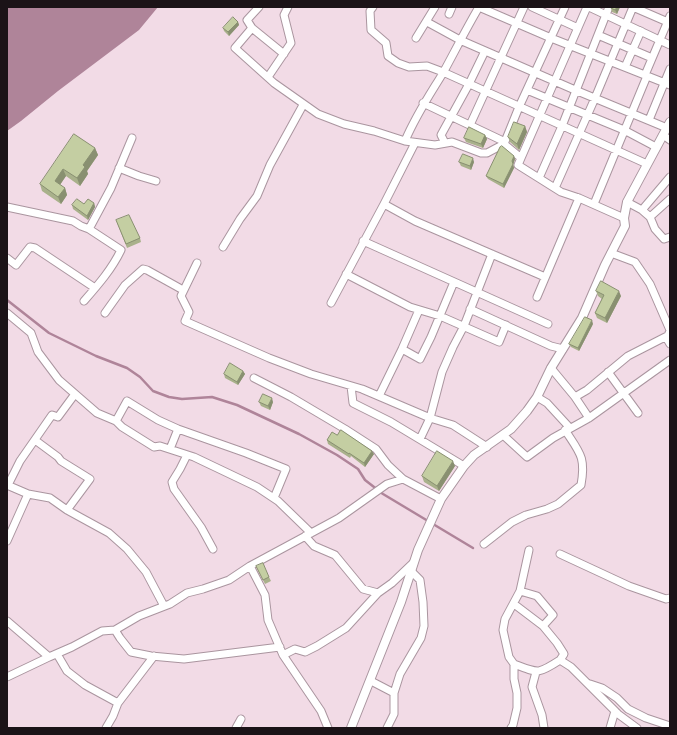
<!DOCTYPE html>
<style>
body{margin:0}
#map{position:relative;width:677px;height:735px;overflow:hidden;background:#f2dbe6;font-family:"Source Sans 3",sans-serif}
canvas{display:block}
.frame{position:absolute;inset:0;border:8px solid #1b1317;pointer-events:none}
</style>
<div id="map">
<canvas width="677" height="735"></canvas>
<div class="frame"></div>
</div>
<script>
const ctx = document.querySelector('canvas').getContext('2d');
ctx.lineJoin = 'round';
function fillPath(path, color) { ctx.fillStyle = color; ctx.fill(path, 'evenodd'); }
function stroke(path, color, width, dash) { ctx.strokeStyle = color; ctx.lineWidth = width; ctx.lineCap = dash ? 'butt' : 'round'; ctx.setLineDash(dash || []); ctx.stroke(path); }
fillPath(new Path2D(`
 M 7,7 L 158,7 L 139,30 L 58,91 L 21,121 L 7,131 Z`), '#af8499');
stroke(new Path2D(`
 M 7,300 L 49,333 L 96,356 L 127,368 L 140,377 L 153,391 L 169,397 L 182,399 L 212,397 L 237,405 L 299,434 L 337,455 L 358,469 L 365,480 L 383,494 L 473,548`), '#af8499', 2.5);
const minor = new Path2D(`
 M 373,7 L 370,11 L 371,30 L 386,43 L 388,56 L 398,63 L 409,67 L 427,66 L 443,72 L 647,164
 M 479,7 L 551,38 L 670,85
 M 532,7 L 578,28
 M 589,7 L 670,45
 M 633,7 L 670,23
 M 449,14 L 452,7
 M 427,22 L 460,40 L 575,90 L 667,128
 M 252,28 L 247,20 L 259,7
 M 598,35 L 652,58
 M 416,38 L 435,7
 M 284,54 L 252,28 L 235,48 L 274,83 L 318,114 L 344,124 L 374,131 L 405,141 L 435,145 L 452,142 L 481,153 L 487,153 L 504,144 L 519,107 L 565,7
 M 625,67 L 641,31
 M 645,75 L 670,16
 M 268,77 L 291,43 L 284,15 L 288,7
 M 527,90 L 624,130 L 656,147
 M 423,103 L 501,140 L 504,144 L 521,158 L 518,165 L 561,192 L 579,198 L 624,218
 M 649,120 L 670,69
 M 470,125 L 524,7
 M 663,135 L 670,140
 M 405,141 C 416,115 429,96 443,73 C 455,51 466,29 479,7
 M 445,143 L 441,135 L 469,84 L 485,51
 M 521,158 L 587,7
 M 119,168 L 139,176 L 156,181
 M 539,178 L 562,126 L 609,7
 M 555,188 L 595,98 L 633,7
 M 627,202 L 642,210 L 650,217 L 655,229 L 664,239 L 670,237
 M 384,204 L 415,221 L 545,277
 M 594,204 L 647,76
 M 7,207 L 73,221 L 81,226 L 89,229 L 121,250 C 112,269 98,285 84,301
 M 642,210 L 670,177
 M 650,217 L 670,199
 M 89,229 L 111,188 L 132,138
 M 363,241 L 548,324
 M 223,247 L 240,219 L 257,196 L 270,165 L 303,105
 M 611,253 L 635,262 L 650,284 L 670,330
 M 7,258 L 16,265 L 30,247 L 35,248 L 95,288
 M 197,263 L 181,296 L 189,312 L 185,321 L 269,358 L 311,374 L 362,389 L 430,418 L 453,425 L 487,447
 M 346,274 L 410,307 L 440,316 L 499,342 L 506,325
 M 537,297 L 579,198
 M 331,303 L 384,204 L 415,143
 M 470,309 L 551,346 L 563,349
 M 7,313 L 31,333 L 38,352 L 59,380 L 97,413 L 116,421 L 122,427 L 154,447 L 160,446 L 194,457 L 257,487 L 278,501 L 311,533
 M 105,313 L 125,285 L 143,269 L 147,270 L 183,290
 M 669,333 L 667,339 L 670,344
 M 402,349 L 420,359 L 431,337 L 454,282
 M 551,368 L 575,397 L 589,418
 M 608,372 L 638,413
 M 254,378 L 291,397 L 345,429 L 376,449 L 388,465 L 403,479 L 441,499
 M 351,386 L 353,403 L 391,422 L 464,466
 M 379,396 L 402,349 L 419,310
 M 537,397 L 547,403 L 570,428
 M 575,397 L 587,390 L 628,356 L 669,335
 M 116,421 L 127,401 L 158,420 L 178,429 L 246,453 L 286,469 L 274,498
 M 503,435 L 527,457 L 553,438 L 589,418 L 670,360
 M 420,439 L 430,418 L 442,372 L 453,347 L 464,326 L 492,254
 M 35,440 L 58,457 L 61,461 L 90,479 L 67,510
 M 170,449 L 178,429
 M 187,455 L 180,469 L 172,482 L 174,489 L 201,527 L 213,549
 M 7,485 L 28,494 L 50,498 L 67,510 L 109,533 L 127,549 L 146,572 L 164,606
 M 8,485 L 20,461 L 52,415 L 58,417 L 75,394
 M 305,536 L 314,546 L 335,555 L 363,589 L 378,593 L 392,583 L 413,563
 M 7,541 L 28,494
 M 484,544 L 512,522 L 526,515 L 547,509 L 558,504 L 581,485 C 586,457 580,453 565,430
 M 560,554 L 629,586 L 666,599 L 670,598
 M 250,566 L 265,595 L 268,620 L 283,655 L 321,711 L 328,728
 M 520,591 L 537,596 L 553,615 L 543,626 L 557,643 L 564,654 L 560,660
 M 514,604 L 543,626
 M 7,621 L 49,657
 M 115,630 L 120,638 L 131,652 L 151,656 L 184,659 L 280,647
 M 57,654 L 67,671 L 85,685 L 118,703
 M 283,655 L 295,649 L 305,652 L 317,646 L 346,628 L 378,593
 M 514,664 C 538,673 537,675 560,660 L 571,667 L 618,714 L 637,728
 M 536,672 L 532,687 L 542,715 L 544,728
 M 7,677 L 49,657 L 72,647 L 102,631 L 115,630 L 139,616 L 170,604 L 187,593 L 203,589 L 229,580 L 250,566 L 339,518 L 387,484 L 403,479
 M 371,681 L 394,693
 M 590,684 L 602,688 L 617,698 L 628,709 L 646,718 L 670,726
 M 106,728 L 113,716 L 118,703 L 154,656
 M 236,728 L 241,719
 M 387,728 L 394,714 L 394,693 L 400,674 L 421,638 L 424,626 L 423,602 L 420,580 L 411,571
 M 511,728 L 513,725 L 517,708 L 517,693 L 514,679 L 514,664 L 509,657 L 503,630 L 505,619 L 520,591 L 529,550
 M 610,728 L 615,711`);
const tertiary = new Path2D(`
 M 351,728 L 401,602 L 418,550 L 441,499 L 464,466 L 474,455 L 511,429 L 527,411 L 537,397 L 551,368 L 582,318 L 605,265 L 625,226 L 624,218 L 627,202 L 670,122`);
stroke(minor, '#aa959f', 9);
stroke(tertiary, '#aa959f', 10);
stroke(minor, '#fff', 7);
stroke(tertiary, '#fff', 8);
fillPath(new Path2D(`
 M 620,7 L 617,14 L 612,12 L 611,8 Z
 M 238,22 L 239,25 L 229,36 L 224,31 L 223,28 Z
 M 525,126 L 527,132 L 519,150 L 510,142 L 508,137 Z
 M 485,135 L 487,139 L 483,148 L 466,142 L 464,138 Z
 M 95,148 L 98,155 L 87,171 L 88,174 L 80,186 L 66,176 L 60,185 L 65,188 L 67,195 L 61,204 L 42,191 L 40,184 Z
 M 515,159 L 513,165 L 514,168 L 504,188 L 488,179 L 486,176 Z
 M 459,162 L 474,162 L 471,170 L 461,166 Z
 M 94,203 L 95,207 L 88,220 L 73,209 L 72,205 Z
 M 116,220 L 140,238 L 141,242 L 127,248 Z
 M 596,291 L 621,296 L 607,323 L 597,318 L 595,313 L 602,299 L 598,296 Z
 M 593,324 L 579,351 L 571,347 L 569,344 Z
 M 243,371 L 245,374 L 238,385 L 225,378 L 224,374 Z
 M 259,402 L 273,402 L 270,410 L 261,406 Z
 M 337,435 L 374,454 L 365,467 L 351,456 L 350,458 L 328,444 L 327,440 Z
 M 455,466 L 439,491 L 424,482 L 422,476 Z
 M 256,566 L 269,577 L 271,581 L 265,584 Z`), '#a9b18b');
fillPath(new Path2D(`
 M 617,7 L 620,7 L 617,14 L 615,10 Z
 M 238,22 L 239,25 L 229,36 L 228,32 Z
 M 525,126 L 527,132 L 519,150 L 517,144 Z
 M 485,135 L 487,139 L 483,148 L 481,144 Z
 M 95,148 L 98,155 L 87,171 L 88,174 L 80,186 L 77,178 L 83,165 Z
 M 514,156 L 515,159 L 513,165 L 512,161 Z
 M 473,158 L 474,162 L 471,170 L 470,166 Z
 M 513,164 L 514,168 L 504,188 L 503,184 Z
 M 63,169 L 66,176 L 57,189 L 55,181 Z
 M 65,188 L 67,195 L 61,204 L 58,197 Z
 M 94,203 L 95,207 L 88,220 L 87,216 Z
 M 619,291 L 621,296 L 607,323 L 605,318 Z
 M 592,320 L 593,324 L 579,351 L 578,348 Z
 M 243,371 L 245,374 L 238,385 L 237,382 Z
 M 272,398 L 273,402 L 270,410 L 268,406 Z
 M 372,451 L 374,454 L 365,467 L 364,463 Z
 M 453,461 L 455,466 L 439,491 L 437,486 Z`), '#899071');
const building = new Path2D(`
 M 611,7 L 617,7 L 615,10 L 611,8 Z
 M 233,17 L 238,22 L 228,32 L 223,28 Z
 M 514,122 L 525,126 L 517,144 L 508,137 Z
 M 469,127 L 485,135 L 481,144 L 464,138 Z
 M 74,134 L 95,148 L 83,165 L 85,167 L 77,178 L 63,169 L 55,181 L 65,188 L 58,197 L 40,184 Z
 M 502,146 L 514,156 L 512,161 L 513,164 L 503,184 L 486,176 L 500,147 Z
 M 463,154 L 473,158 L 470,166 L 459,162 Z
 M 77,199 L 84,204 L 88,199 L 94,203 L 87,216 L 72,205 Z
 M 129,215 L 140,238 L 126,244 L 116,220 Z
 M 601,281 L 619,291 L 605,318 L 595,313 L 604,295 L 596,291 Z
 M 585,317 L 592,320 L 578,348 L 569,344 Z
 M 230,363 L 243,371 L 237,382 L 224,374 Z
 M 263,394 L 272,398 L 268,406 L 259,402 Z
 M 341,430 L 372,451 L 364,463 L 349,453 L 349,454 L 327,440 L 332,432 L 337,435 Z
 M 437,451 L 453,461 L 437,486 L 422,476 Z
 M 263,563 L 269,577 L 263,580 L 256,566 Z`);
fillPath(building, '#c4cea2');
stroke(building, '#899071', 1);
</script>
